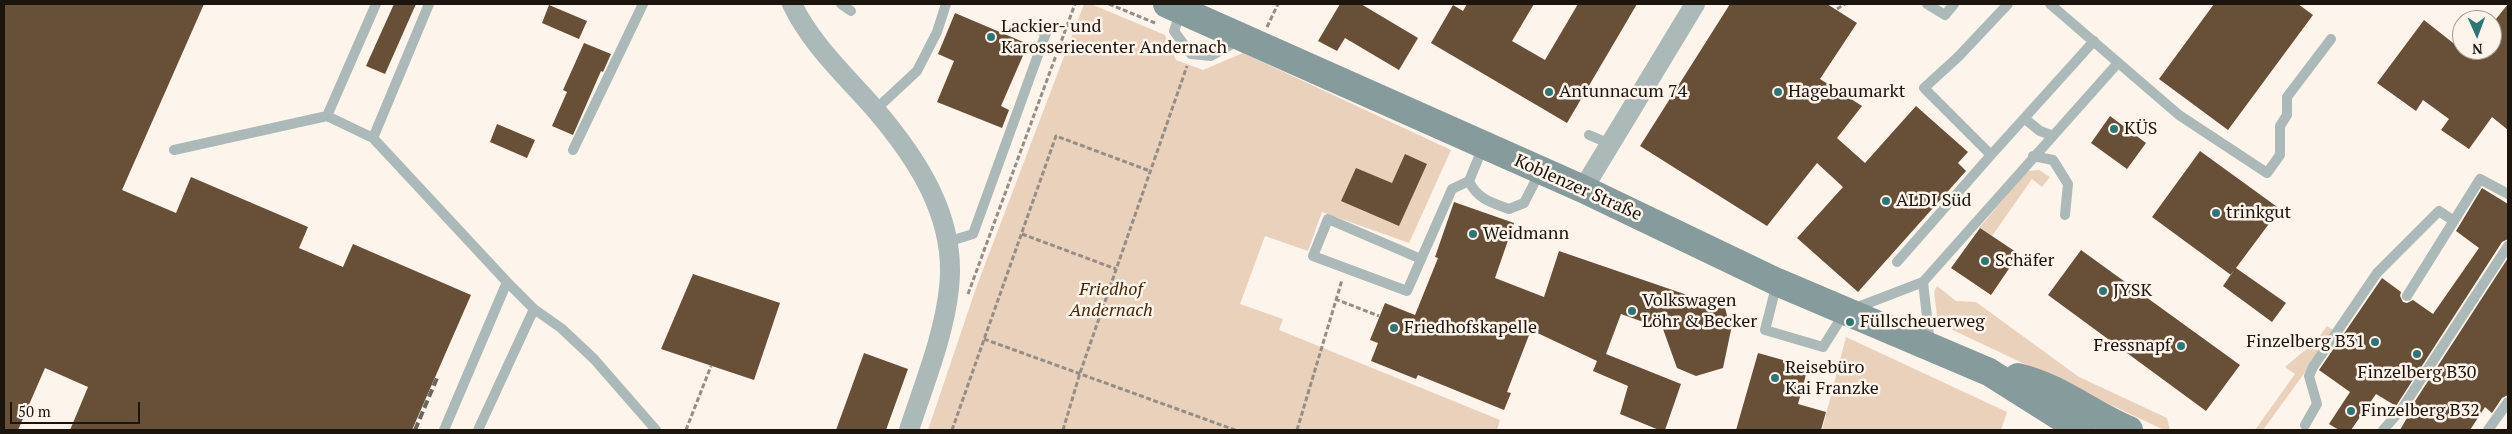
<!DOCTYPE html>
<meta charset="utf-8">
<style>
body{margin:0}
#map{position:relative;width:2512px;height:434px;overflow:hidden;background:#fdf4ec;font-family:"PT Serif",serif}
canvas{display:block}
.frame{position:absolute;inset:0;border:5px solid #1c150e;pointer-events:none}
.north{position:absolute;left:2452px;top:10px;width:50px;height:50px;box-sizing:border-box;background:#fdf4ec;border:1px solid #a39b93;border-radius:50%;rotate:178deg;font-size:14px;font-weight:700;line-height:20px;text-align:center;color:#1c150e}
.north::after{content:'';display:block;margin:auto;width:18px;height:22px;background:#2c7676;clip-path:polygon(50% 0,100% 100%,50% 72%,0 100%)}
.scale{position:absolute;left:10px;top:402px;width:130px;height:22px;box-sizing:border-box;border:2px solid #1c150e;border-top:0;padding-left:6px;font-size:15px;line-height:18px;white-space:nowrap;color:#1c150e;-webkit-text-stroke:4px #fdf4ec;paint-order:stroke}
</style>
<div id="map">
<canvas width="2512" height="434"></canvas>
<div class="frame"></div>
<div class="north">N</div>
<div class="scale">50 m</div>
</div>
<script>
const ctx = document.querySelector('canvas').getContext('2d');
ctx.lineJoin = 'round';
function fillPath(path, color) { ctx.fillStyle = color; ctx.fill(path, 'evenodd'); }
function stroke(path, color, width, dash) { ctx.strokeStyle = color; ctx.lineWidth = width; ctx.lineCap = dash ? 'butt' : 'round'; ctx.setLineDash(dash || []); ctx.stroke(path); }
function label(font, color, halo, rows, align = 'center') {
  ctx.font = font + ' "PT Serif",serif'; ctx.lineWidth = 5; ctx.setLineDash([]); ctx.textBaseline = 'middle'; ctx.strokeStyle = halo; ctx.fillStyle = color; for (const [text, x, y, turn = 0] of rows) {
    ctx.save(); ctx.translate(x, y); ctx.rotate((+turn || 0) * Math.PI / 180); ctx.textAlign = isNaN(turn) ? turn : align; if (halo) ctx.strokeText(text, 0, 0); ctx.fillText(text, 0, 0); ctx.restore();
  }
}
fillPath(new Path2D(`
 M 1084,4 L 1091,4 L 1165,35 L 1176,60 L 1203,70 L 1243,53 L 1451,150 L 1409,243 L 1322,212 L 1308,251 L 1265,236 L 1240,304 L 1283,319 L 1279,330 L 1500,420 L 1497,430 L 928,430 L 976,288 Z
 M 2039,170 L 2050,177 L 2042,187 L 2032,179 L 1992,236 L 1979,228 L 2027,171 Z
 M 1937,286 L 1956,301 L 1976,302 L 2079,377 L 2167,418 L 2170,430 L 2164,430 L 1938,323 L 1934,292 Z
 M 2327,326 L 2335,331 L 2263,430 L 2255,430 L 2295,374 L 2285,367 L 2316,341 Z
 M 1846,337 L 2007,412 L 2001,430 L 1822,430 Z`), '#e9d1bc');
fillPath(new Path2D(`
 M 4,4 L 204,4 L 122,190 L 176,213 L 191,177 L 308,227 L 299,248 L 343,267 L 353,244 L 471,295 L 412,430 L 70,430 L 88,387 L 45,368 L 18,430 L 4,430 Z
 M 394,4 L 416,4 L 385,74 L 366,66 Z
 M 1340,4 L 1361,4 L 1418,38 L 1399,70 L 1345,38 L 1337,51 L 1318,41 Z
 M 1467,4 L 1534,4 L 1512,41 L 1545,60 L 1578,4 L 1637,4 L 1567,123 L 1431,43 L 1453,5 L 1463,11 Z
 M 1730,4 L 1827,4 L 1857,23 L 1820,79 L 1862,106 L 1837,138 L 1865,163 L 1916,106 L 1968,152 L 1958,163 L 1966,171 L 1858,292 L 1797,238 L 1843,187 L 1817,163 L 1767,226 L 1640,146 Z
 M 2214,4 L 2298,4 L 2313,15 L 2228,130 L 2159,79 Z
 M 2508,4 L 2508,130 L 2492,117 L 2469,149 L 2441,130 L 2449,119 L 2423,100 L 2416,111 L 2377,83 L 2424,20 L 2462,50 L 2492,50 L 2492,24 Z
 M 549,5 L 587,21 L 579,39 L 542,23 Z
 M 955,13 L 1028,44 L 1001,106 L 1009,110 L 1002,128 L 937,102 L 954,61 L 938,54 Z
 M 584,43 L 611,54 L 603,72 L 601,71 L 573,135 L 552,126 L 567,92 L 563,90 Z
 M 2110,116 L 2146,143 L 2127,169 L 2091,143 Z
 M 497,124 L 535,140 L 527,158 L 490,142 Z
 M 2200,151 L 2280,209 L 2236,268 L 2286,303 L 2272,322 L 2223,286 L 2234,270 L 2231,275 L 2152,217 Z
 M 1405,154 L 1427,164 L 1399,226 L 1341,201 L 1356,168 L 1392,183 Z
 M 2482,188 L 2508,204 L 2508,239 L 2502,242 L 2396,406 L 2376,394 L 2351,430 L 2339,430 L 2329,424 L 2350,392 L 2319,370 L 2382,278 L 2401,292 L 2400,296 L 2403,302 L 2407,303 L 2413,300 L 2433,314 L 2479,248 L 2456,231 Z
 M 1454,202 L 1514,223 L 1495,278 L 1544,297 L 1559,251 L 1725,308 L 1731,330 L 1723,368 L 1696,376 L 1677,368 L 1663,329 L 1621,314 L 1606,354 L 1681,384 L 1665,430 L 1659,430 L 1620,414 L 1628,386 L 1593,371 L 1597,361 L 1531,330 L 1507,392 L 1511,393 L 1504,410 L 1418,375 L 1416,379 L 1371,361 L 1378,343 L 1370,340 L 1385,303 L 1415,315 L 1438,258 L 1435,257 Z
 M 1980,228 L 2019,254 L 1991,295 L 1951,268 Z
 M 2081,250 L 2240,365 L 2206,411 L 2048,295 Z
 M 2508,258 L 2508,395 L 2502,398 L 2492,413 L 2485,407 L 2470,430 L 2400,430 L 2408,416 L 2406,415 Z
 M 693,274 L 780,303 L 754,380 L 661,349 Z
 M 864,353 L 908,369 L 886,430 L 836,430 Z
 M 1758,353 L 1808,367 L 1798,404 L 1826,412 L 1821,430 L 1736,430 Z`), '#684f37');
stroke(new Path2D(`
 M 1109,4 L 1155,23
 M 1837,9 L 1845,4
 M 1267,27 L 1278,4
 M 1022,234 L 1116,269
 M 968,294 L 1075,4
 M 1335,299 L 1379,316
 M 984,339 L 1235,430
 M 686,430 L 711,366
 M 952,430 L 1056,136 L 1150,171
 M 1063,430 L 1080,373 L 1187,66
 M 1297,430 L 1342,280`), '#968e86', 3, [5, 2.5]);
stroke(new Path2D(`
 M 429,4 L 373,138 L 507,282 L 444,430
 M 841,4 L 851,11
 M 1927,4 L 1945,15 L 1954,4
 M 2008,4 L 1958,57 L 1924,88 L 1991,155 L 2094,41
 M 2050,4 L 2179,115 L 2267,173 L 2280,155 L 2280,126 L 2287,115 L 2287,97 L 2331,39
 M 1181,11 L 1174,31 L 1191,54 L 1211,56 L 1232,44 L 1236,37
 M 875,110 L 917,71 L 937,32 L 946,4
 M 327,116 L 376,4
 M 2025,119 L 2040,131 L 2051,135
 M 1589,135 L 1610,144
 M 174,150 L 327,116 L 373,138
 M 573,150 L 643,4
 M 2033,156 L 2053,160 L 2068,184 L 2065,215
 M 1469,181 C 1477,199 1492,203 1509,209 L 1524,203 L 1540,172
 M 947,242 L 973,234 L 1046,33 L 1035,28
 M 1421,259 L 1328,219 L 1313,256 L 1407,291 L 1452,189 L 1469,181 L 1483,147
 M 1897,262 L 1991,155
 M 507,282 L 534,309 L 561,328 L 594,359 L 656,430
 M 1923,282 L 1930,343
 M 1777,283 L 1765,330 L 1823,347 L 1845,312 L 1923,282 L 2117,64
 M 2407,296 L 2480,179 L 2508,194
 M 2305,425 L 2317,404 L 2309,376 L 2313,367 L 2377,273 L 2439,211 L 2454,221
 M 478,430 L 534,309
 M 2383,430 L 2401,410 L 2508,246
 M 2488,430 L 2508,402`), '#abb9b9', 10);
stroke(new Path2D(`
 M 792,4 C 811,44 845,75 874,108 C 917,158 957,218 949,288 C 944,336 924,384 909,430
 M 1583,189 L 1695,4`), '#abb9b9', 20);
stroke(new Path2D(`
 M 1167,4 L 1583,189 L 1777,282 L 1989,372 L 2081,430
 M 2018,377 C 2059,387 2091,414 2129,430`), '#869b9b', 28);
stroke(new Path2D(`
 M 415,430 L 437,378`), '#6b635c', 4, [8, 4]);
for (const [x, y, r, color] of [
 [991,37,5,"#2c7676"],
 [1549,92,5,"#2c7676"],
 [1778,92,5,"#2c7676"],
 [2114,129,5,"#2c7676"],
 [1886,201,5,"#2c7676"],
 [2216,213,5,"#2c7676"],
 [1473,234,5,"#2c7676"],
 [1985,261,5,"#2c7676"],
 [2103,291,5,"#2c7676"],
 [1632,311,5,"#2c7676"],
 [1850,322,5,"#2c7676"],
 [1394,328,5,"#2c7676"],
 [2375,342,5,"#2c7676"],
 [2181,346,5,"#2c7676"],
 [2417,354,5,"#2c7676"],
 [1775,378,5,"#2c7676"],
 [2351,411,5,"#2c7676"]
]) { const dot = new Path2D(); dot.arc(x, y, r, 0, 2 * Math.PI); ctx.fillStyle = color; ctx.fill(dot); stroke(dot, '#fdf4ec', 2); }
label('18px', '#1c150e', '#fdf4ec', [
 ["Lackier- und",1001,27],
 ["Karosseriecenter Andernach",1001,48],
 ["Antunnacum 74",1559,92],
 ["Hagebaumarkt",1788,92],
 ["KÜS",2124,129],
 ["ALDI Süd",1896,201],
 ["trinkgut",2226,213],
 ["Weidmann",1483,234],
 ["Schäfer",1995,261],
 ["JYSK",2113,291],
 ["Volkswagen",1642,301],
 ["Löhr & Becker",1642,322],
 ["Füllscheuerweg",1860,322],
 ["Friedhofskapelle",1404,328],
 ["Finzelberg B31",2365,342,"right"],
 ["Fressnapf",2171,346,"right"],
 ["Reisebüro",1785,368],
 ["Kai Franzke",1785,389],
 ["Finzelberg B30",2417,373,"center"],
 ["Finzelberg B32",2361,411]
], 'left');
label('18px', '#1c150e', '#fdf4ec', [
 ["Koblenzer Straße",1578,188,24]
]);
label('italic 18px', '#452705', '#fdf4ec', [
 ["Friedhof",1111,290],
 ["Andernach",1111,311]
]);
</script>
